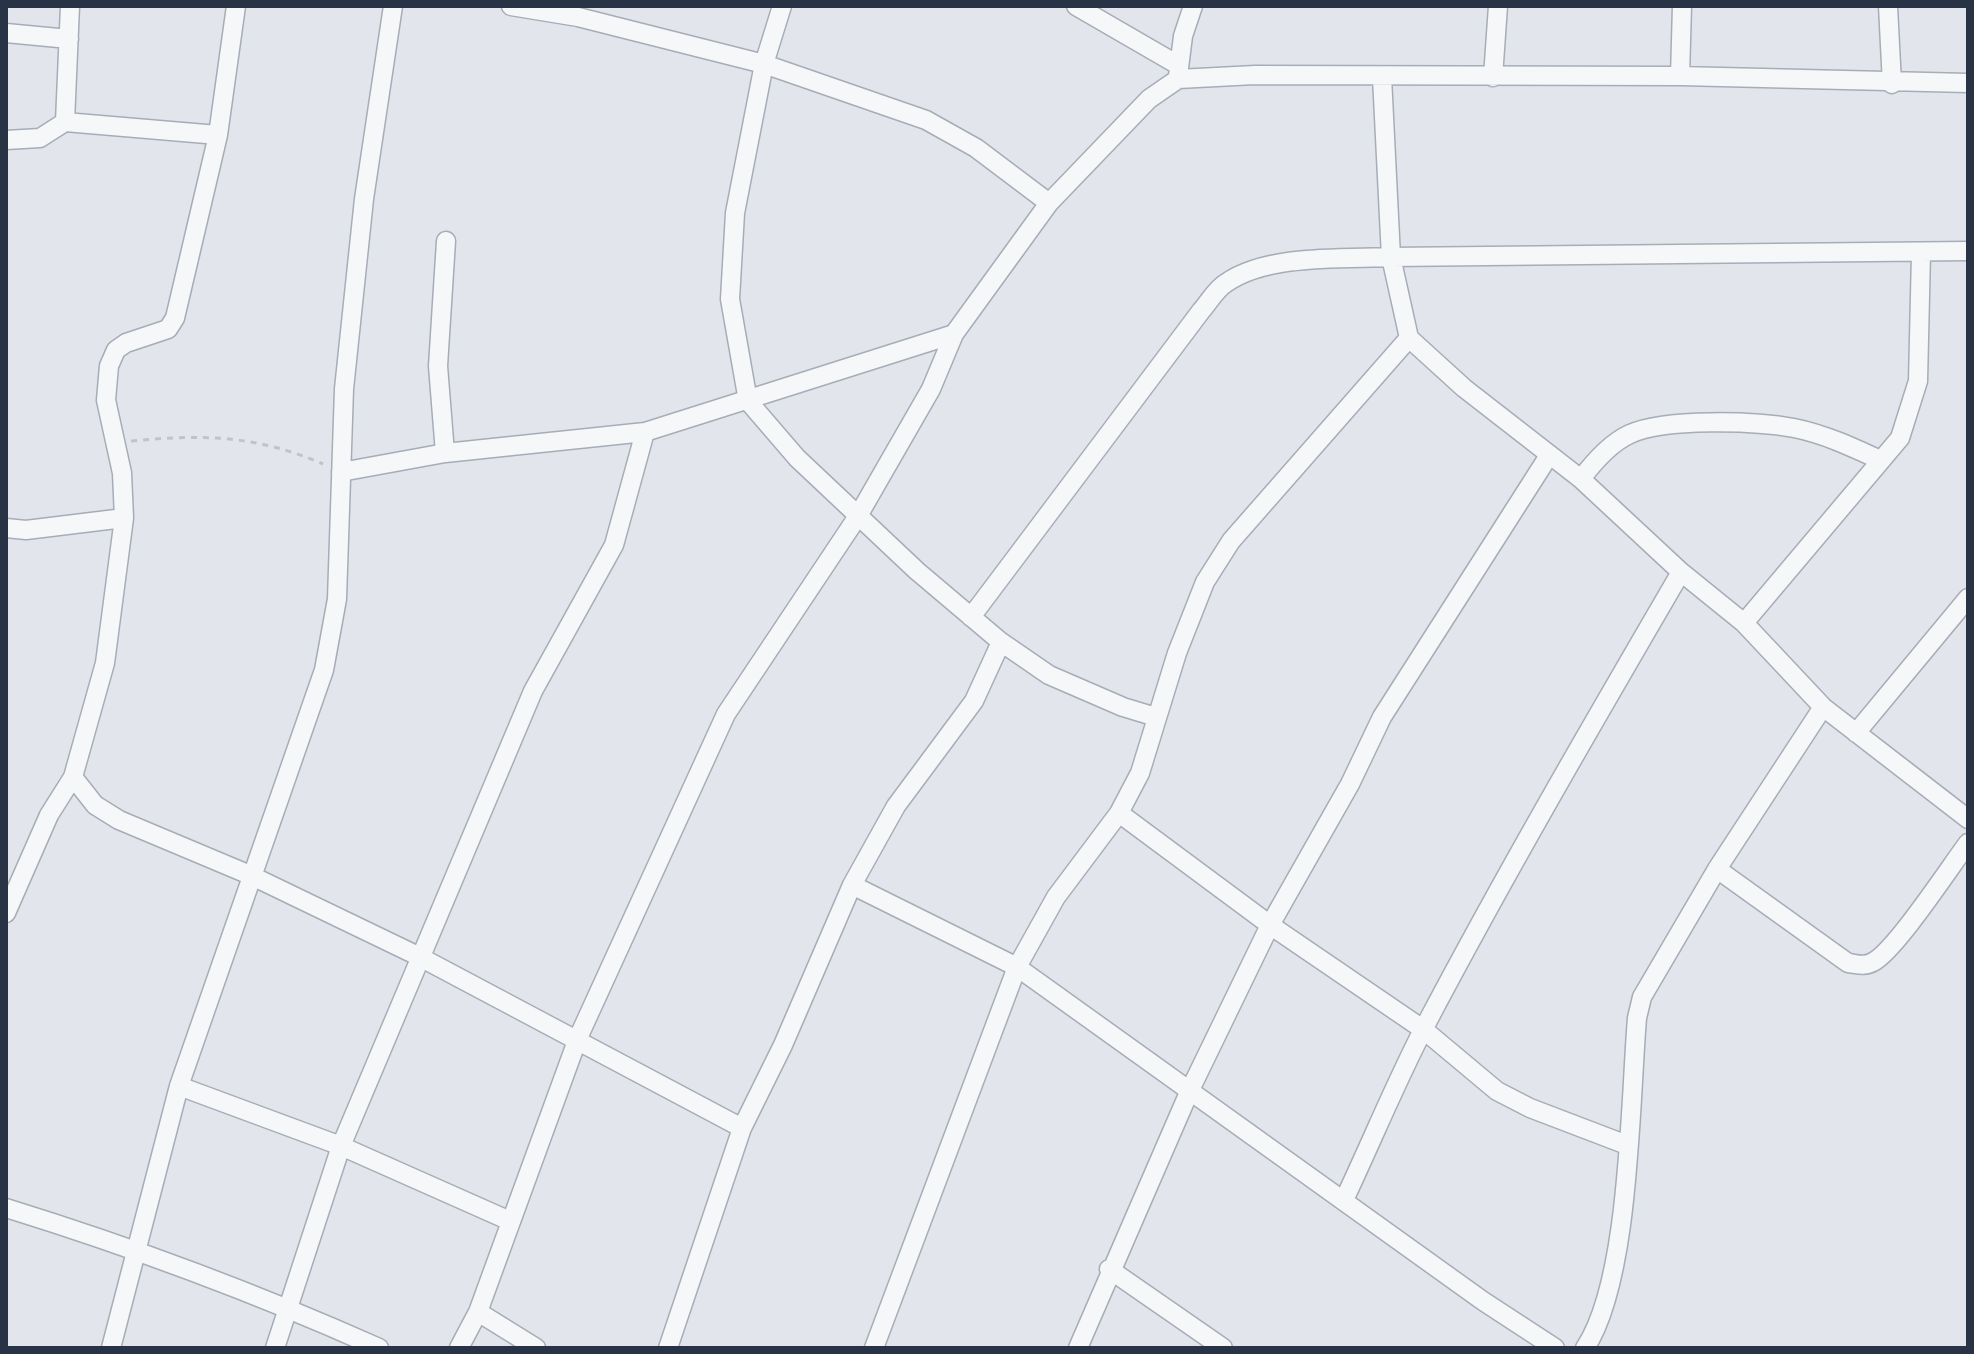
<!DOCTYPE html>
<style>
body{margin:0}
#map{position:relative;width:1974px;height:1354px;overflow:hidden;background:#e2e6ec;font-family:"Public Sans",sans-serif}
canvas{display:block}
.frame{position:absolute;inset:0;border:8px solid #283446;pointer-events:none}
</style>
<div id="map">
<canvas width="1974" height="1354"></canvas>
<div class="frame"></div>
</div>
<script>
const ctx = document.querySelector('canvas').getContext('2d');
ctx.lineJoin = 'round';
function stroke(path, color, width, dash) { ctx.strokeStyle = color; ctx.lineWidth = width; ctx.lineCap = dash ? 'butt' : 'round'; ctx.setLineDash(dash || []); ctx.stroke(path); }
const street = new Path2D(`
 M 511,6 L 578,17 L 764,64 L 926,120 L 976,148 L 1049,203
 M 782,6 L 764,64 L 735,213 L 730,299 L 748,401 L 797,458 L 917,571 L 1001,642 L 1049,675 L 1123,707 L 1156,717
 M 1076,6 L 1178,65
 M 1888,6 L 1892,84
 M 6,33 L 69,39
 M 1178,76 L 1183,36 L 1193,6
 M 1680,76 L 1682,6
 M 1382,77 L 1391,257 L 1409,338 L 1464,388 L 1581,479 L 1681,572 L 1744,623 L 1823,707 L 1968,819
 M 1493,77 L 1498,6
 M 65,122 L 218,135
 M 6,140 L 40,138 L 65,122 L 70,6
 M 445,453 L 438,366 L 446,241
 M 341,472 L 445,453 L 645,432 L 954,334 L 1049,203 L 1149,99 L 1178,79 L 1255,75 L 1680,76 L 1968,83
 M 1581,479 C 1593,463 1610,443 1630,434 C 1665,418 1755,421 1794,428 C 1824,434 1852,447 1880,460
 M 6,528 L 26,530 L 124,518
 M 971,617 L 1201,311 C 1209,302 1216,289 1226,283 C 1267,254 1342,259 1391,257 L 1968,251
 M 1744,623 L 1900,438 L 1918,381 L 1921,253
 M 1856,733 L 1968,598
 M 73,777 L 95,805 L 119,820 L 250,875 L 418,956 L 742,1128
 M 1119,813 L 1270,925 L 1424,1030 L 1497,1091 L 1530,1108 L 1627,1145
 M 1717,869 L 1848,963 C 1857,964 1864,967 1873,962 C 1895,951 1950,867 1968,843
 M 852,885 L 1017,967 L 1483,1301 L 1555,1348
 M 6,913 L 49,815 L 73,777 L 105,663 L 124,518 L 122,473 L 106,400 L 109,366 L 116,350 L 126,343 L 168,329 L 175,318 L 218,135 L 236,6
 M 179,1086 L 341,1146 L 510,1221
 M 1344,1200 C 1371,1143 1395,1084 1424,1028 C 1505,874 1593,723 1681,572
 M 6,1208 C 132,1247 258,1294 379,1348
 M 1109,1269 L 1223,1348
 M 478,1312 L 536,1348
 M 111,1348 L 179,1086 L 324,670 L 337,599 L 344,389 L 364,199 L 393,6
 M 275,1348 L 341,1146 L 533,691 L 614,545 L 645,432
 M 459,1348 L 478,1312 L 578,1038 L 726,714 L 858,516 L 931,389 L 954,334
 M 668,1348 L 742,1128 L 783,1045 L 852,885 L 896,806 L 974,701 L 1001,642
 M 874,1348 L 1017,967 L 1056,897 L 1119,813 L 1140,773 L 1177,653 L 1205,582 L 1231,541 L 1409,338
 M 1078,1348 L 1190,1090 L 1270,925 L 1350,784 L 1382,717 L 1548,457
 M 1585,1348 C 1630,1281 1630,1101 1637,1018 L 1642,997 L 1717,869 L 1823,707`);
stroke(street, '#a6adb7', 21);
stroke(new Path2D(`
 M 131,441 C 203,434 256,435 323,464`), '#c0c4ca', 3, [6, 6]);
stroke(street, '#f5f7f9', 18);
</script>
